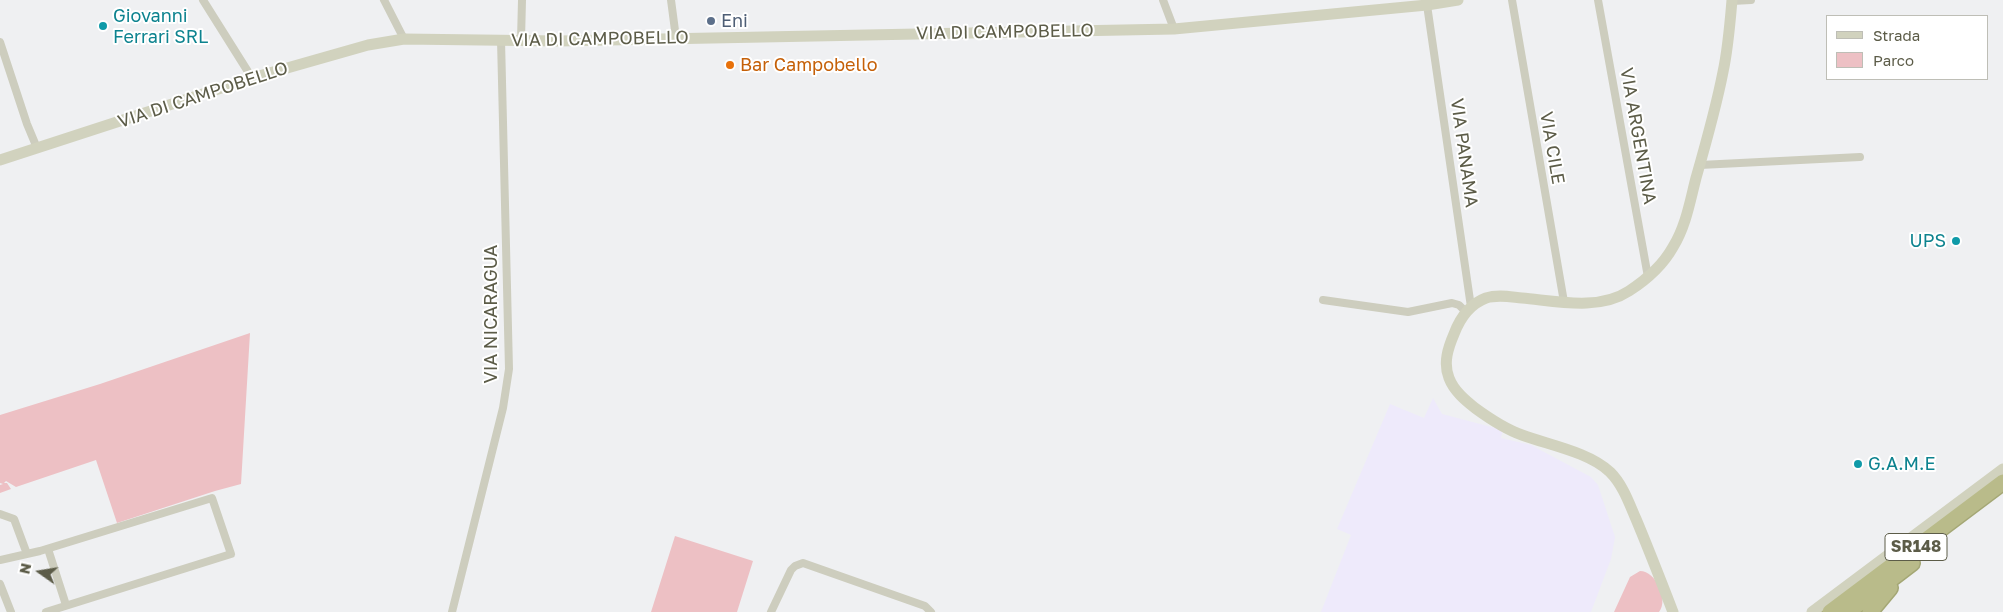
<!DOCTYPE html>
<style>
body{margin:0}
#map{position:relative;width:2003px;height:612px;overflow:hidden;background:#eff0f2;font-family:"Golos Text",sans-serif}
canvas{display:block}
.legend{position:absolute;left:1826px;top:15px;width:162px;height:65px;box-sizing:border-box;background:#fff;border:1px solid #bebeb6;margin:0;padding:6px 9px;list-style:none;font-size:15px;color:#5c5c48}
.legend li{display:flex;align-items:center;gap:10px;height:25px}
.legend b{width:25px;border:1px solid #bebeb6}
.north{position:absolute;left:15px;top:547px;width:50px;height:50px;-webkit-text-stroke:4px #fff;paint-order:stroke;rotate:283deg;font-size:14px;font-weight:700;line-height:20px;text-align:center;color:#5c5c48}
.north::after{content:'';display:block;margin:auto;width:18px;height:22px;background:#5c5c48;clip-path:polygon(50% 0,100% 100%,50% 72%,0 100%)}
</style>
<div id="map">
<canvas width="2003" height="612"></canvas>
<ul class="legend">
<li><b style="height:6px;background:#d1d2be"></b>Strada</li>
<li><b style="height:14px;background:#edc0c4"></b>Parco</li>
</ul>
<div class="north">N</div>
</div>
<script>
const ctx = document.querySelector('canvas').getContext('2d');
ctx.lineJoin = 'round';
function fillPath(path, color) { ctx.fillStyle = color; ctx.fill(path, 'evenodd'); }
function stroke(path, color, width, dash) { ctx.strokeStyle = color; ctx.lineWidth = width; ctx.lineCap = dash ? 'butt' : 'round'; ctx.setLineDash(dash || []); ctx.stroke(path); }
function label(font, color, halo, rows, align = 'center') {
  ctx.font = font + ' "Golos Text",sans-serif'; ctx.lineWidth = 4; ctx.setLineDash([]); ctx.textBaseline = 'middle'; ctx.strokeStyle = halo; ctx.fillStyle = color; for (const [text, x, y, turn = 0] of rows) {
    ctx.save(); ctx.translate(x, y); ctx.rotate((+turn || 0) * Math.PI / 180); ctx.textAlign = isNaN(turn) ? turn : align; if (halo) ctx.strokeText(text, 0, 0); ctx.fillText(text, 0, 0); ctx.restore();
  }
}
fillPath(new Path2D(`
 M 1433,398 L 1442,414 L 1503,430 L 1501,438 L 1531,445 L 1591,477 L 1598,485 L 1615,537 L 1611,559 L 1591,612 L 1321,612 L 1351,535 L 1337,529 L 1390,404 L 1424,418 Z`), '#eeeafb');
fillPath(new Path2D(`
 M 250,333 L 241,484 L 215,491 L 117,523 L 96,460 L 16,487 L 6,481 L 4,483 L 7,483 L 11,489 L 0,493 L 0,485 L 3,484 L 0,483 L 0,415 L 100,384 Z
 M 675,536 L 753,561 L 737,612 L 651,612 Z
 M 1640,571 C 1656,571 1669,600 1659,612 L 1614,612 L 1630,577 Z`), '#edc0c4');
const highway = new Path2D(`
 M 1830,612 L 2003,482
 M 1848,612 L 1912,563
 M 1870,612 L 1890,588`);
stroke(highway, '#a4a775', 18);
stroke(new Path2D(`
 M 203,0 L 252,78
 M 384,0 L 404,39
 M 671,0 L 676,38
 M 1163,0 L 1174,29
 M 1512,0 L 1564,302
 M 1598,0 L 1648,277
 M 1732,1 L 1751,0
 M 1427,5 L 1471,307
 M 521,40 L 522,0
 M 0,42 L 27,124 L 37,148
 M 1700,165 L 1860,157
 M 1323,300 L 1408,312 L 1452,303 L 1459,305 L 1466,312
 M 0,514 L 14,519 L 27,554
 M 48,549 L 66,605
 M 0,560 L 40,551 L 212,498 L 231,554 L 46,612
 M 0,584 L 11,612
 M 452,612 L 503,408 L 509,369 L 501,40
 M 771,612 L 791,570 L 795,566 L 803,563 L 925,606 L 931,612`), '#cdcdbe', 8);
stroke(new Path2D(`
 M 0,160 L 252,78 L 368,45 L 404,39 L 558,41 L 1174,29 L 1427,5 L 1458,0
 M 1673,612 C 1661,581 1649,550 1636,519 C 1629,503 1623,485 1610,472 C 1589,452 1549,445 1522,435 C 1505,429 1490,419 1475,408 C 1465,400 1454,391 1449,378 C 1443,363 1448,348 1454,334 C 1460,318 1470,304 1486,298 C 1498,294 1511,297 1522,298 C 1556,301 1599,311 1629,291 C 1646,280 1663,265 1673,247 C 1686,226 1690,201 1696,178 C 1706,143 1716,108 1723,72 C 1728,49 1730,24 1732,0
 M 1812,612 L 2003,469`), '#d1d2be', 11);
stroke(highway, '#b9bb8a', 15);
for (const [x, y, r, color] of [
 [711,21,5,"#5c6f8a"],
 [103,26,5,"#0f9aa8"],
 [730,65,5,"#e8710a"],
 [1956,241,5,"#0f9aa8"],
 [1858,464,5,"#0f9aa8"]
]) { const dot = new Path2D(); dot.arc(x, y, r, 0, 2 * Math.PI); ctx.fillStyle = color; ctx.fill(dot); stroke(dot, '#fff', 2); }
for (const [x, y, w] of [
 [1916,547,62]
]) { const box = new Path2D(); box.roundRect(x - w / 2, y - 13.5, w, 27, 4); ctx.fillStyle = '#fff'; ctx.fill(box); stroke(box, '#5c5c48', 1); }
label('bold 16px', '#5c5c48', null, [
 ["SR148",1916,547]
]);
label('18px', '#0d838f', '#fff', [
 ["Giovanni",113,16],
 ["Ferrari SRL",113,37],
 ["UPS",1946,241,"right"],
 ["G.A.M.E",1868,464]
], 'left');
label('18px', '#4e5e75', '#fff', [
 ["Eni",721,21]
], 'left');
label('18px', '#5c5c48', '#fff', [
 ["VIA DI CAMPOBELLO",1005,32,-1],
 ["VIA DI CAMPOBELLO",600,39,-1],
 ["VIA DI CAMPOBELLO",203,95,-18],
 ["VIA ARGENTINA",1638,136,80],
 ["VIA CILE",1552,148,80],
 ["VIA PANAMA",1464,153,82],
 ["VIA NICARAGUA",491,314,-90]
]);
label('18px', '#c56008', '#fff', [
 ["Bar Campobello",740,65]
], 'left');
</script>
